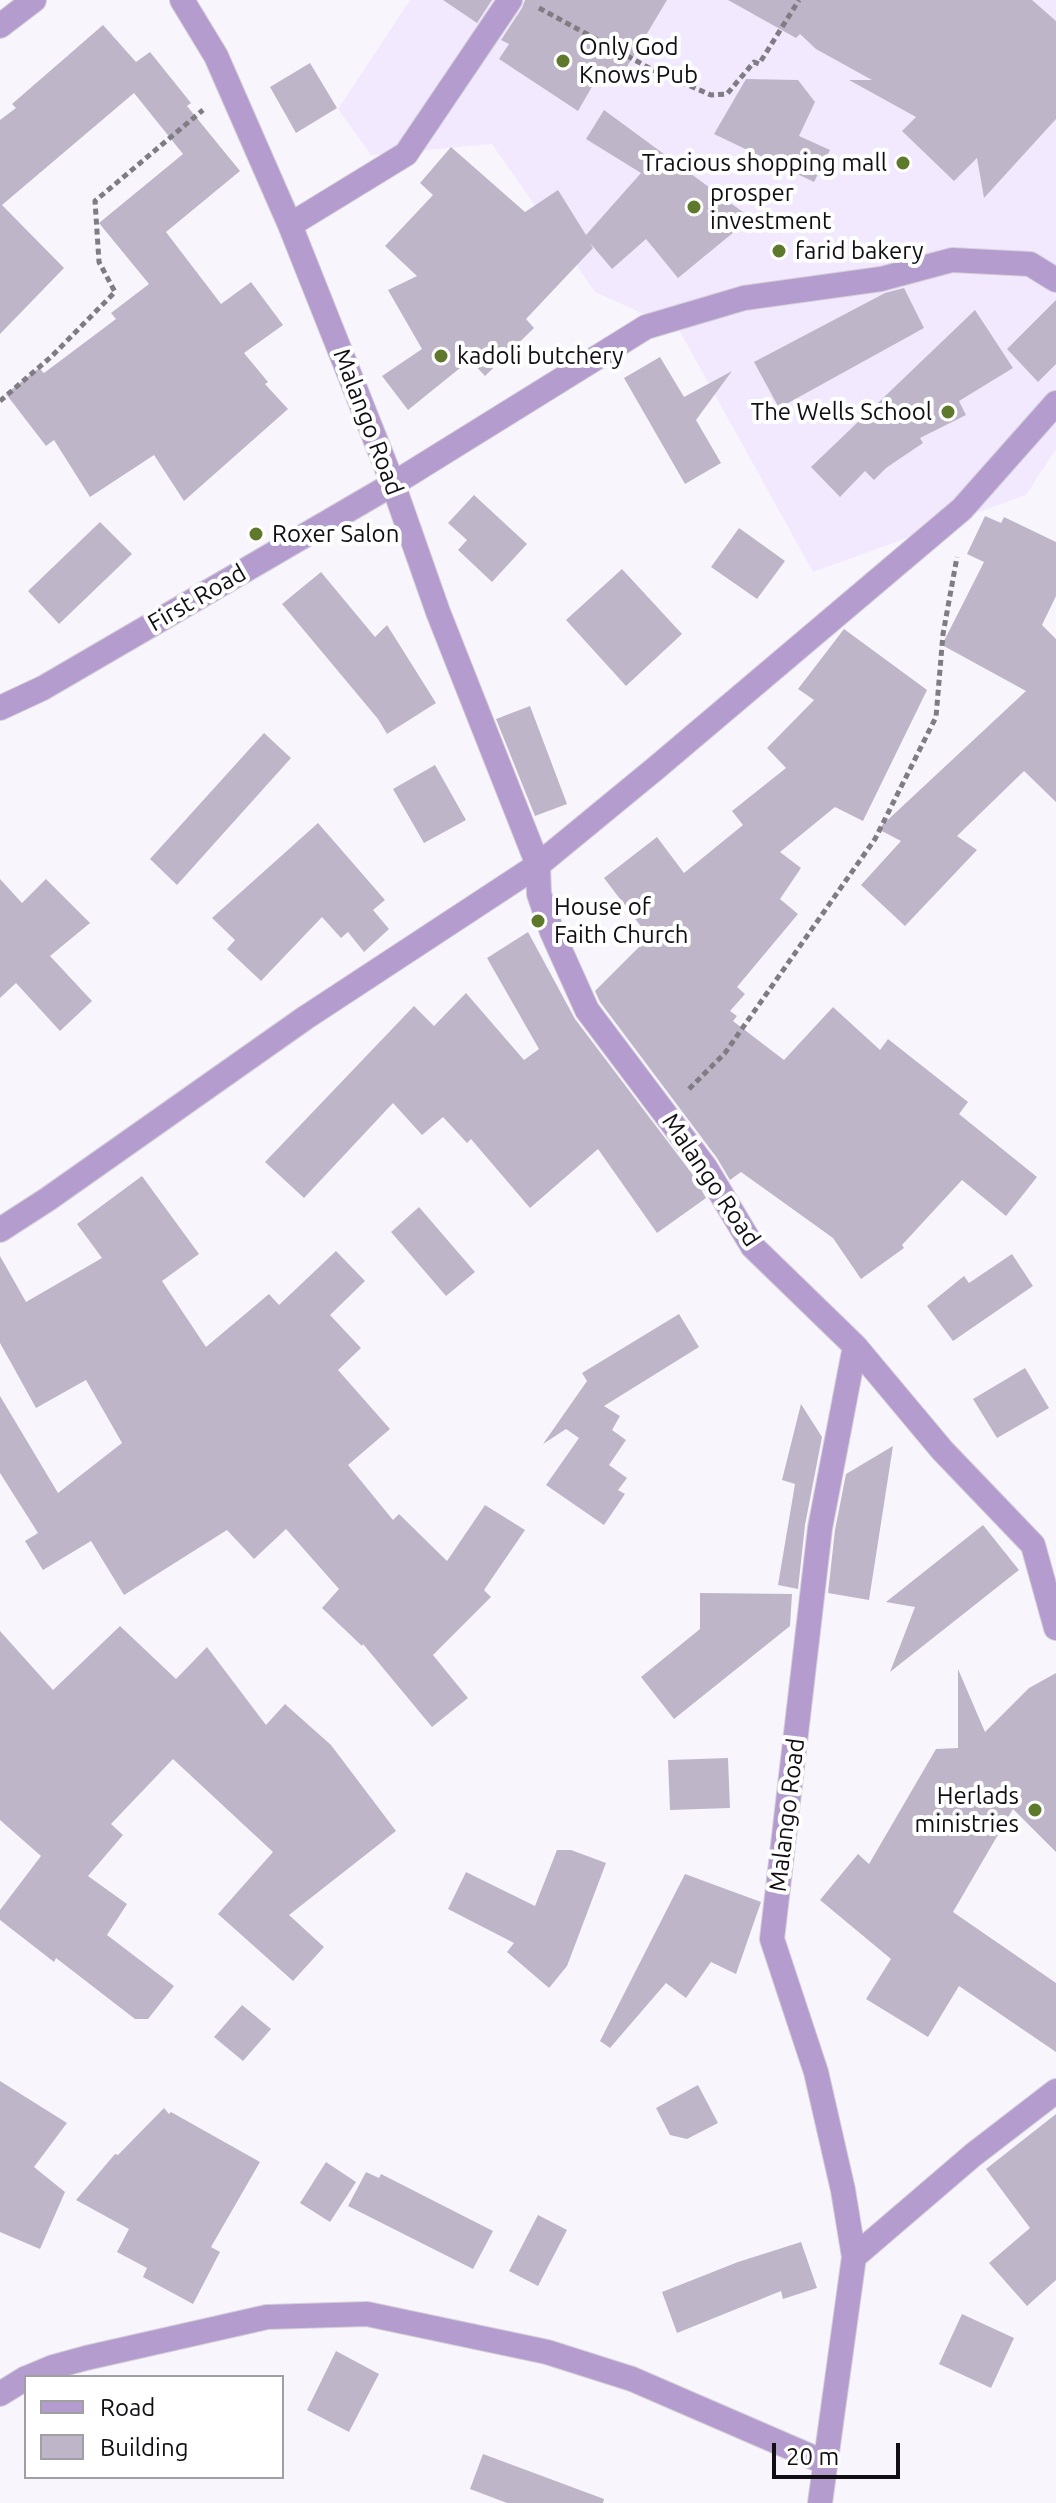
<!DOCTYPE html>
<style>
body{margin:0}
#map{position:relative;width:1056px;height:2503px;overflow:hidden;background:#f9f5fd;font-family:Ubuntu,sans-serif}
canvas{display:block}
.legend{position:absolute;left:24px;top:2375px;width:260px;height:104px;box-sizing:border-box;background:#fff;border:2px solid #a09fa1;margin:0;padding:10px 14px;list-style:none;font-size:24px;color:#110e14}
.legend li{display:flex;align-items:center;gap:16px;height:40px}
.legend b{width:40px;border:2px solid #a09fa1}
.scale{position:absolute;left:772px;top:2443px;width:128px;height:36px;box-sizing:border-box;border:4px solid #110e14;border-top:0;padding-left:10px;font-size:24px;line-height:28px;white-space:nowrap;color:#110e14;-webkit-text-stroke:6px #fff;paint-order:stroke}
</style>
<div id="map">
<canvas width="1056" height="2503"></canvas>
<ul class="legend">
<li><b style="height:10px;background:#b49dce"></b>Road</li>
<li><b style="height:22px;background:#beb6c8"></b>Building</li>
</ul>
<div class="scale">20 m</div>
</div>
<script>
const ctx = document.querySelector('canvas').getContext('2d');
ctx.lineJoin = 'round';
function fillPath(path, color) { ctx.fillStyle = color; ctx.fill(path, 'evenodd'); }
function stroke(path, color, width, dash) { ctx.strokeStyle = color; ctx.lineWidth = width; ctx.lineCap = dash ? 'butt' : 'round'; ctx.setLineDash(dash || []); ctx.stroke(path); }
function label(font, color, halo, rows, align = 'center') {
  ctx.font = font + ' Ubuntu,sans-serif'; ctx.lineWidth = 8; ctx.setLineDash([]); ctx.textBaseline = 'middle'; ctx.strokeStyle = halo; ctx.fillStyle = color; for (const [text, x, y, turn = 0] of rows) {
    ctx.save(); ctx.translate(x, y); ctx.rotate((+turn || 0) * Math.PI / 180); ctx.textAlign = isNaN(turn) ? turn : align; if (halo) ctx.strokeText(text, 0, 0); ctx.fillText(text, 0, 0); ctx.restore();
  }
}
fillPath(new Path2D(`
 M 410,0 L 1056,0 L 1056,449 L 1026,495 L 813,572 L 679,330 L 595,292 L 492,144 L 371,155 L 338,109 Z`), '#f2e9fe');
fillPath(new Path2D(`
 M 443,0 L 492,0 L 477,23 Z
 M 525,0 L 667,0 L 615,87 L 597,78 L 578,111 L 499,59 L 509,44 L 501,40 L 522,8 Z
 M 728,0 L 1032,0 L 1056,21 L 1056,119 L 984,198 L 977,158 L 954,181 L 902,131 L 916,117 L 849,80 L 872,80 L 816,49 L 800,34 L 796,38 Z
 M 103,25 L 136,62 L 150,52 L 191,103 L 187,106 L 240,171 L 166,232 L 221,304 L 251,282 L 283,325 L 244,353 L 268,382 L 265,384 L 288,409 L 184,501 L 154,455 L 90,497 L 54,440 L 46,446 L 6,394 L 39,368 L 44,373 L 116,319 L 111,313 L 149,284 L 99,223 L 183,154 L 134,93 L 2,205 L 64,268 L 0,334 L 0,120 L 16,108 L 12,104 Z
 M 310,63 L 337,108 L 296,133 L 270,87 Z
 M 746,79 L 798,80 L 815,102 L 799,136 L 830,150 L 814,182 L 714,134 Z
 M 604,110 L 751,218 L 678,278 L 646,239 L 612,269 L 590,243 L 593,248 L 526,319 L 534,328 L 485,376 L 470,360 L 408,410 L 382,376 L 422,349 L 388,290 L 417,276 L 385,246 L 433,195 L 420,183 L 451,147 L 525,212 L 558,190 L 586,235 L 641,173 L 586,139 Z
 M 904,288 L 924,328 L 779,408 L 754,362 L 885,293 Z
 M 1056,300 L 1056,364 L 1038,382 L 1007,349 Z
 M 975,310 L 1013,368 L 959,401 L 966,415 L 920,438 L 923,443 L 886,468 L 874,480 L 865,471 L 840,497 L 811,467 Z
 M 660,357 L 684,397 L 732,371 L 696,420 L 721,463 L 685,484 L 624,378 Z
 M 474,495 L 527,544 L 492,582 L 458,550 L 467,540 L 448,523 Z
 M 985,516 L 1001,523 L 1004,517 L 1056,542 L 1056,596 L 1042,625 L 1056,639 L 1056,802 L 1024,771 L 957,836 L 977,850 L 905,926 L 861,885 L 901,841 L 878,829 L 1026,691 L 942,645 L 984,562 L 967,554 Z
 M 100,522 L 132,554 L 59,624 L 28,591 Z
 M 739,528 L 785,561 L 757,599 L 711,567 Z
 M 622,569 L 682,634 L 626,686 L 566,620 Z
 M 321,572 L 375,637 L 387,625 L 436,703 L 387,734 L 378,719 L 282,604 Z
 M 844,629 L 927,690 L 863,821 L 835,807 L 780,852 L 801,868 L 780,899 L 798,914 L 737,987 L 745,994 L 730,1011 L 737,1016 L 733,1021 L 784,1060 L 833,1007 L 880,1050 L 888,1039 L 968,1102 L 959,1114 L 1037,1177 L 1006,1216 L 962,1180 L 902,1245 L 904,1248 L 861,1279 L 833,1238 L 741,1172 L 730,1180 L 717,1158 L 600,1002 L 595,991 L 649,937 L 604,878 L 657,837 L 684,873 L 743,825 L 732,811 L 786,768 L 767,748 L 814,700 L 798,689 Z
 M 530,706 L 567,804 L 535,816 L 496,719 Z
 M 264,733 L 291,758 L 177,885 L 150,859 Z
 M 435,765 L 466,820 L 424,843 L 393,789 Z
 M 318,823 L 385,900 L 373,910 L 389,929 L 364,952 L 348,932 L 341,938 L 322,917 L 261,981 L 227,949 L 235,940 L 212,918 Z
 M 0,879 L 22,903 L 46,879 L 90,923 L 50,956 L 92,1001 L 60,1031 L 16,983 L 0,998 Z
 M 528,932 L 575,1019 L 693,1175 L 706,1198 L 657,1233 L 598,1149 L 530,1208 L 471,1139 L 467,1143 L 443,1117 L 422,1135 L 393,1103 L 304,1198 L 265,1162 L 414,1006 L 434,1026 L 466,993 L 524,1060 L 539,1049 L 487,958 Z
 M 142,1176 L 199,1254 L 162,1281 L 206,1347 L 269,1294 L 279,1305 L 336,1251 L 365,1281 L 330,1315 L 361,1348 L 338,1370 L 390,1429 L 348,1465 L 393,1520 L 399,1514 L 447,1561 L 485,1505 L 525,1530 L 484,1590 L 491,1597 L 433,1655 L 468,1698 L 432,1727 L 363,1644 L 362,1646 L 322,1608 L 339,1589 L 286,1529 L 254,1559 L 227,1530 L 124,1595 L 91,1541 L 43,1570 L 25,1541 L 38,1533 L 0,1473 L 0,1396 L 58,1493 L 122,1443 L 86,1380 L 36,1408 L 0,1343 L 0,1256 L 26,1302 L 102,1258 L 77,1224 Z
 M 419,1207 L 475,1272 L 446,1296 L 391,1232 Z
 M 1012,1254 L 1033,1286 L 953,1341 L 927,1306 L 964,1276 L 969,1283 Z
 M 679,1314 L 699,1347 L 604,1406 L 620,1416 L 612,1430 L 626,1440 L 609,1465 L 627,1478 L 618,1490 L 625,1494 L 604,1525 L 546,1485 L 579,1438 L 566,1429 L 543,1444 L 587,1381 L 582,1373 Z
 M 1025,1368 L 1049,1408 L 997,1438 L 973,1399 Z
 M 801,1404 L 822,1437 L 805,1525 L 798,1589 L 778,1585 L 795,1484 L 782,1480 Z
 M 893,1446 L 869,1600 L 828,1593 L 835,1530 L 846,1474 Z
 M 983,1525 L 1019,1570 L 890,1672 L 915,1607 L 886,1602 Z
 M 700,1593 L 792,1594 L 790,1626 L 674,1719 L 641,1677 L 700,1629 Z
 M 120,1626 L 176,1679 L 207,1647 L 266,1725 L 285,1704 L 331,1745 L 396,1831 L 289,1915 L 324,1947 L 293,1981 L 218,1914 L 273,1852 L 173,1759 L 111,1824 L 123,1835 L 88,1876 L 127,1904 L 107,1935 L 174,1986 L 148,2019 L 135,2019 L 56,1958 L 54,1962 L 0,1920 L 0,1910 L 41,1856 L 0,1820 L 0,1631 L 53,1690 Z
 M 958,1669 L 985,1732 L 1029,1688 L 1056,1673 L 1056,1852 L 1013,1809 L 953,1912 L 1056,1983 L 1056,2052 L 959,1986 L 928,2037 L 866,1999 L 891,1959 L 820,1900 L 858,1854 L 869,1864 L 936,1749 L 958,1748 Z
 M 728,1758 L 730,1808 L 670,1810 L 668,1760 Z
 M 557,1850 L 571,1850 L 606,1863 L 567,1966 L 549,1988 L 507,1952 L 514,1943 L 448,1909 L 466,1872 L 535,1906 Z
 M 685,1874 L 761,1902 L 736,1974 L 711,1962 L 686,1998 L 666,1983 L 610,2048 L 600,2041 Z
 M 242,2005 L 271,2029 L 243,2061 L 214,2037 Z
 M 0,2081 L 67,2123 L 34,2167 L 65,2192 L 40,2249 L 0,2232 Z
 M 698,2085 L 718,2123 L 687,2139 L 670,2135 L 656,2108 Z
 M 164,2108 L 169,2114 L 171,2112 L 260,2162 L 211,2247 L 220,2252 L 193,2304 L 143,2277 L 147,2268 L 117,2252 L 129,2229 L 76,2200 L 115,2154 L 118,2155 Z
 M 1056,2114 L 1056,2280 L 1027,2306 L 989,2263 L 1030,2228 L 986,2169 Z
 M 326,2162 L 356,2182 L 330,2222 L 300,2203 Z
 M 366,2172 L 379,2178 L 381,2174 L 493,2231 L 473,2269 L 348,2206 Z
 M 538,2215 L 567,2230 L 538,2286 L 509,2271 Z
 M 801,2242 L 817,2288 L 783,2299 L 781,2291 L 677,2333 L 662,2292 L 738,2262 Z
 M 962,2314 L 1014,2338 L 991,2388 L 939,2364 Z
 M 336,2351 L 379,2374 L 349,2432 L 307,2410 Z
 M 483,2454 L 604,2499 L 603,2503 L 507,2503 L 470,2489 Z`), '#beb6c8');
const street = new Path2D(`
 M 182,0 L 216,56 L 290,225 L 393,484 L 438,612 L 538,865 L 539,894 L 552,932 L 587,1010 L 705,1167 L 753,1247 L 855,1346 L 942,1450 L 1033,1545 L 1056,1628
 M 0,26 L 34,0
 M 290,225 L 406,154 L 510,0
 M 0,708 L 43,688 L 393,484 L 646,327 L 744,298 L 881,279 L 952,260 L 1030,264 L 1056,280
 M 0,1230 L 48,1199 L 305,1018 L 538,865 L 656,768 L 962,509 L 1056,403
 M 854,2257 L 973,2155 L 1056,2091
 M 29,2377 L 53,2367 L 86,2358 L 267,2317 L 367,2314 L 547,2352 L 632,2379 L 826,2463
 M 0,2394 L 26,2378
 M 820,2503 L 854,2257 L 843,2190 L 816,2072 L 772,1939 L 820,1528 L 855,1346`);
stroke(street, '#d4d0d8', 26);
stroke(new Path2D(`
 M 539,8 L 653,70 L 711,95 L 727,94 L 754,62 L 759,64 L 799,0
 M 0,401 L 52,356 L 115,292 L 99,262 L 95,201 L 203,110
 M 689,1089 L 725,1053 L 875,839 L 936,717 L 943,634 L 957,557`), '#807c83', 5, [6, 4]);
stroke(street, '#b49dce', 24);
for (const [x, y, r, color] of [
 [563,61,8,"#5f792c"],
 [903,163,8,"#5f792c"],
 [694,207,8,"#5f792c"],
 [779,251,8,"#5f792c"],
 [441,356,8,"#5f792c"],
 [948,412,8,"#5f792c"],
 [256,534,8,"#5f792c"],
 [538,921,8,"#5f792c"],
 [1035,1810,8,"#5f792c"]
]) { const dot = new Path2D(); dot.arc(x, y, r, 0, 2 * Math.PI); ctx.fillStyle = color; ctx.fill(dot); stroke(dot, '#fff', 3); }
label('24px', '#110e14', '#fff', [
 ["Only God",579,47],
 ["Knows Pub",579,75],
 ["Tracious shopping mall",887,163,"right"],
 ["prosper",710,193],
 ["investment",710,221],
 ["farid bakery",795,251],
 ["kadoli butchery",457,356],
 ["The Wells School",932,412,"right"],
 ["Roxer Salon",272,534],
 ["House of",554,907],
 ["Faith Church",554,935],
 ["Herlads",1019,1796,"right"],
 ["ministries",1019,1824,"right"]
], 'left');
label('24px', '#110e14', '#fff', [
 ["Malango Road",368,422,69],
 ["First Road",197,598,-30],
 ["Malango Road",711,1180,56],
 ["Malango Road",787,1815,-83]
]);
</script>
